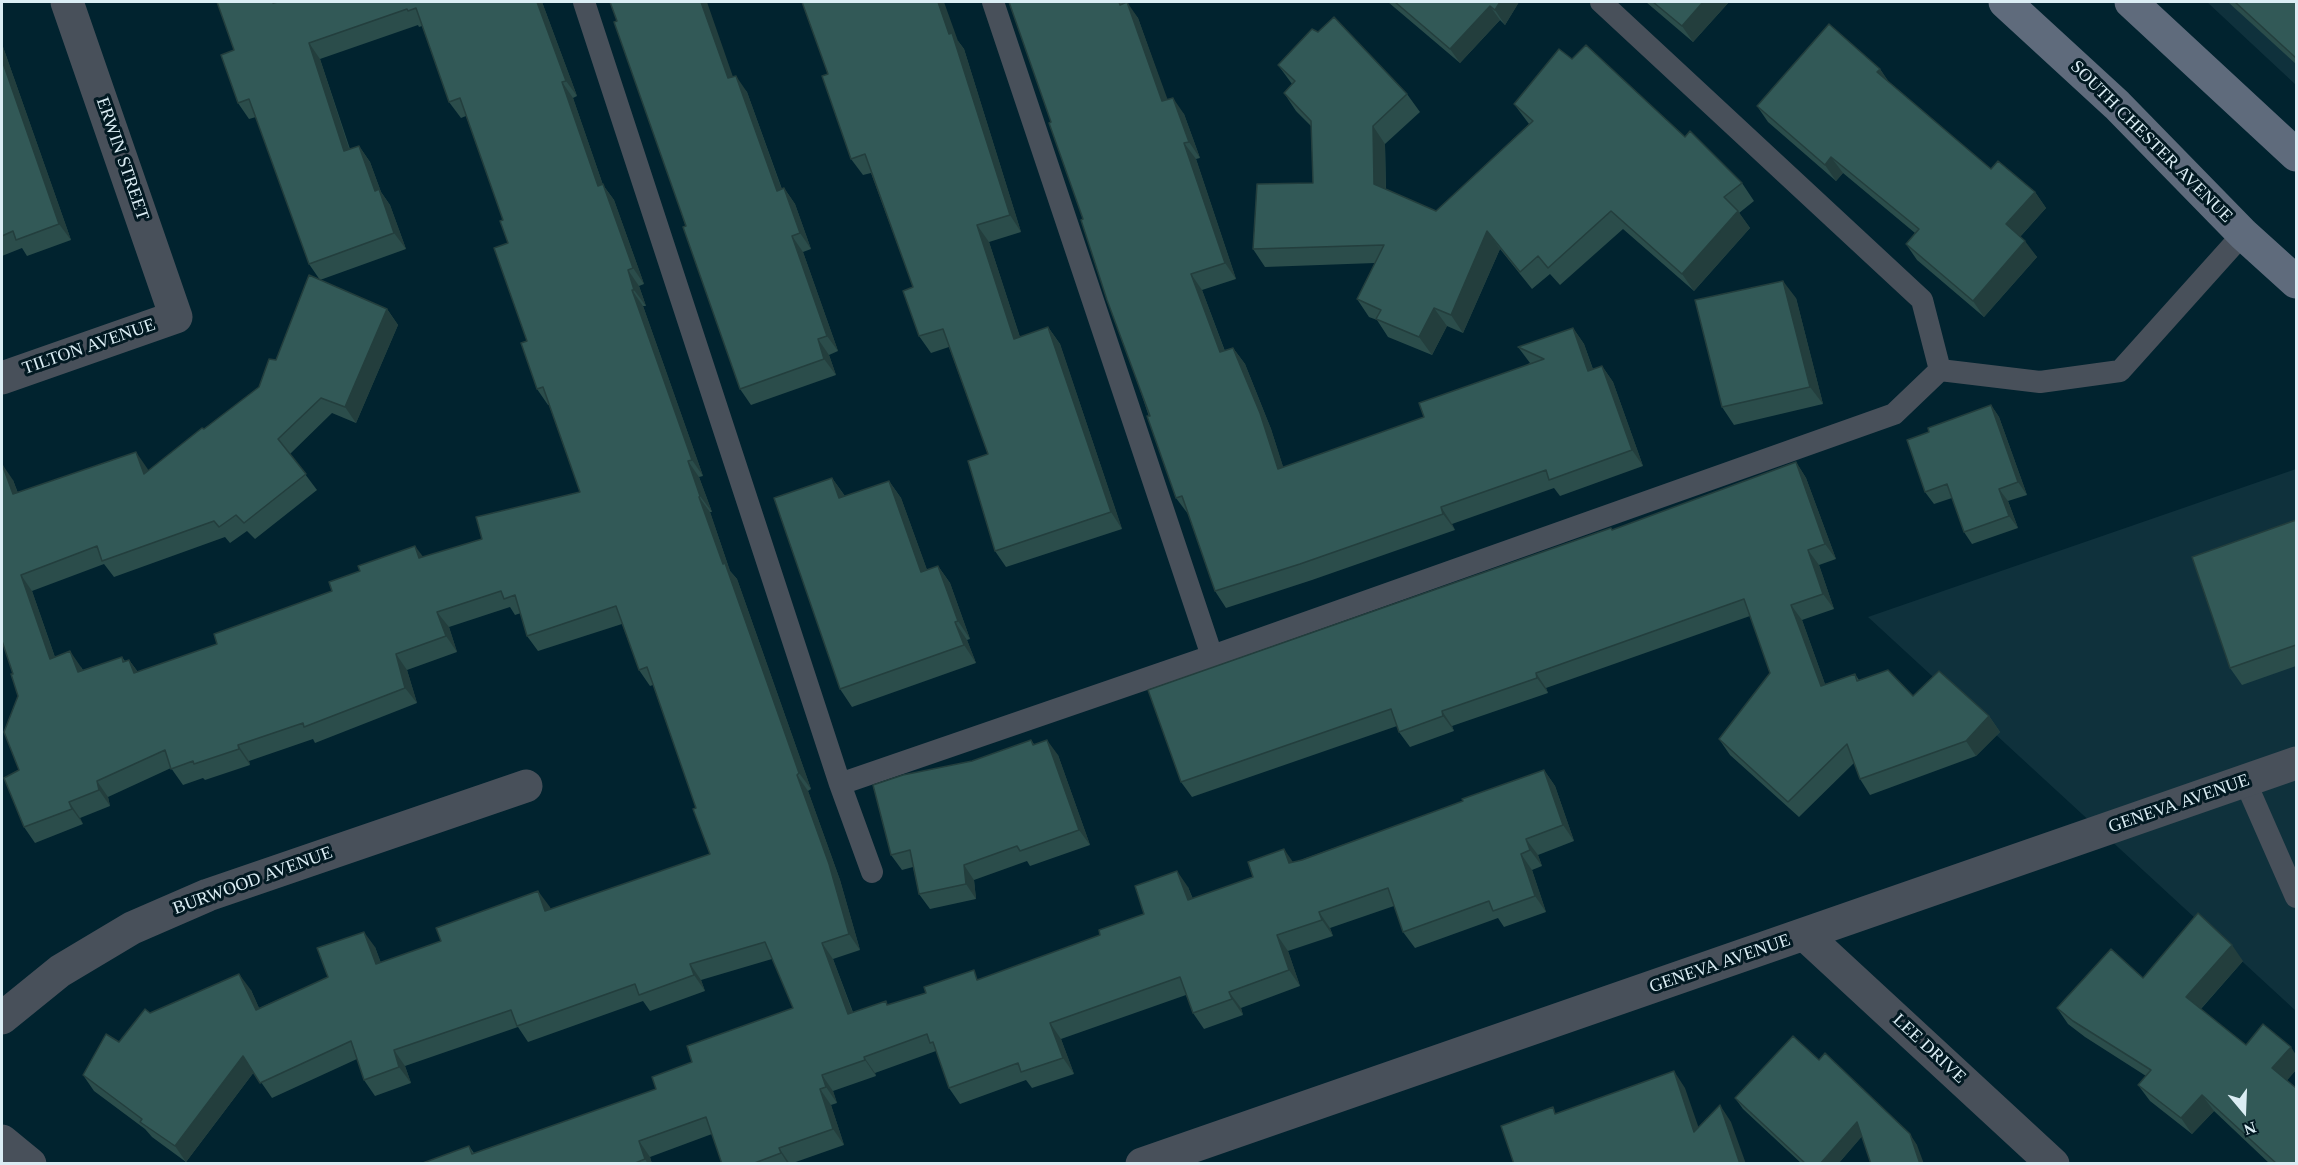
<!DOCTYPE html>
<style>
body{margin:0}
#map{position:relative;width:2298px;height:1165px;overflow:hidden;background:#01232f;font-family:"Times New Roman",serif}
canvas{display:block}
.frame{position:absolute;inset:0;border:3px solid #dbedf4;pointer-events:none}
.north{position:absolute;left:2214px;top:1081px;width:60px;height:60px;-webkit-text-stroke:4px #021922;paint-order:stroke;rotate:161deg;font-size:16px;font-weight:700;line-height:24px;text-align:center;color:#dbedf4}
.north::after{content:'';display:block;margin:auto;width:21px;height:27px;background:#dbedf4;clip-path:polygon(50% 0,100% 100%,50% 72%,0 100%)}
</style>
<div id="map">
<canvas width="2298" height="1165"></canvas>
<div class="frame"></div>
<div class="north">N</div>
</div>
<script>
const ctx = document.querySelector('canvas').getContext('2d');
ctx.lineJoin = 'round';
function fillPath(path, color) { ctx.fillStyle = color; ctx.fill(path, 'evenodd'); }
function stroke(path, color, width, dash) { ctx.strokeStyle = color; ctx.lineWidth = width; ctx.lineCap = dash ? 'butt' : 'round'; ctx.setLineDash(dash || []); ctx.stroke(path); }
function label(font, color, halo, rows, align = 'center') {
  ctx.font = font + ' "Times New Roman",serif'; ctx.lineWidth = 6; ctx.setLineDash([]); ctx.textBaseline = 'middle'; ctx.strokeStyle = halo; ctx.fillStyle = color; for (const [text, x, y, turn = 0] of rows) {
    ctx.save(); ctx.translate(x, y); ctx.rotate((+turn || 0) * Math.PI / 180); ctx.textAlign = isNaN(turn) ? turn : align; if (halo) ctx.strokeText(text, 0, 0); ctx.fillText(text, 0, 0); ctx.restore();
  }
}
fillPath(new Path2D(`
 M 2207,2 L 2296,2 L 2296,85 Z
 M 2296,469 L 2296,1011 L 1868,617 Z`), '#0f313c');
stroke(new Path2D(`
 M 584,2 L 840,784 L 1212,656
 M 993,2 L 1212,656 L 1894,414 L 1940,370 L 1922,300 L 1601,2
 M 1940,370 L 2040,382 L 2120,371 L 2243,234
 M 2245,781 L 2296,897
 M 840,784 L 872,872`), '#48505a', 22);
stroke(new Path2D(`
 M 2,378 L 176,317 L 67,2
 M 1804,934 L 2053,1164
 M 2,1018 L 60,971 L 132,928 L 208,895 L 526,786
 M 2,1141 L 30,1164
 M 1142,1164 L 2296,763`), '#48505a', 33);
stroke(new Path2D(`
 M 2005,2 L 2117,105 L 2243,234 L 2296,282
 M 2131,2 L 2296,155`), '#5f6b7c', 33);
fillPath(new Path2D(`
 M 217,2 L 542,2 L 577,96 L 573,98 L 603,185 L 614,200 L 644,284 L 639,286 L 646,306 L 643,306 L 703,476 L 699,477 L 712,512 L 710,512 L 730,571 L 737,579 L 811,789 L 808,791 L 840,880 L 860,950 L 833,959 L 853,1012 L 888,1005 L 980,979 L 1100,935 L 1144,914 L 1188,887 L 1193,899 L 1463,801 L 1544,770 L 1555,786 L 1574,841 L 1538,855 L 1542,866 L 1532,870 L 1546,912 L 1504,927 L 1498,918 L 1415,948 L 1403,932 L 1394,906 L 1330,928 L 1333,936 L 1288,951 L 1300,986 L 1241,1008 L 1243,1015 L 1204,1029 L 1193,1013 L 1186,995 L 1061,1039 L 1074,1074 L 1032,1088 L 1026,1080 L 960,1104 L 949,1088 L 936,1051 L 875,1073 L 876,1076 L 833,1091 L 837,1103 L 831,1105 L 844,1145 L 790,1164 L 722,1164 L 712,1134 L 650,1157 L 652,1164 L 420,1164 L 469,1146 L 474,1153 L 656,1089 L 692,1062 L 793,1008 L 772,959 L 701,980 L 705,991 L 650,1011 L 643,1001 L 528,1042 L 518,1027 L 405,1066 L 411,1083 L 375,1096 L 364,1080 L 357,1059 L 272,1098 L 254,1072 L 186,1162 L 152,1137 L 145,1129 L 94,1091 L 83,1075 L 150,1013 L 251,990 L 259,1008 L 328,977 L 375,947 L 381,963 L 550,907 L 550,909 L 710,854 L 696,808 L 653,685 L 650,686 L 639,670 L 622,624 L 538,651 L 527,636 L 521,613 L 515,615 L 510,607 L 449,627 L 457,652 L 407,670 L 417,703 L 315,743 L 313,739 L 249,761 L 250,765 L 205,780 L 203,778 L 183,785 L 171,768 L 108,797 L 110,806 L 80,818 L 83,824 L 35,843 L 24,827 L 19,770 L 18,696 L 13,674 L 13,480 L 18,493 L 147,468 L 148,471 L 259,387 L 276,360 L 387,309 L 398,325 L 356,423 L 332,413 L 290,454 L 317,490 L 255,539 L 247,531 L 230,543 L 225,537 L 114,577 L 104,564 L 32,591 L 55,657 L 81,667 L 83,670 L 122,657 L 125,661 L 129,660 L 138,672 L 217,644 L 332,591 L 423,557 L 482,539 L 580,492 L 549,405 L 548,405 L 537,389 L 503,220 L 466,116 L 461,118 L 449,102 L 422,26 L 419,27 L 418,25 L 320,59 L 350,149 L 359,146 L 370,162 L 381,192 L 390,205 L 406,249 L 320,280 L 309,264 L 256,117 L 249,119 L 238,103 L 234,50 Z
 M 1009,2 L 1125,2 L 1138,18 L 1167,100 L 1184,114 L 1200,158 L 1196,159 L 1236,279 L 1202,290 L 1225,351 L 1233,348 L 1245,364 L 1271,429 L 1283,467 L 1424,417 L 1530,363 L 1518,347 L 1573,328 L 1584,344 L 1593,369 L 1602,366 L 1613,382 L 1643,466 L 1560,496 L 1554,488 L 1452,524 L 1455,530 L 1312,580 L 1226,608 L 1215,591 L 1188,514 L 1176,498 L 1051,122 Z
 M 1388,2 L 1519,2 L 1505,25 L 1500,20 L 1460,63 Z
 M 1646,2 L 1729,2 L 1693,42 Z
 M 2228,2 L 2296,2 L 2296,64 Z
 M 617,21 L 733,77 L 747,92 L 782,189 L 784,188 L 795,204 L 811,249 L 803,252 L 838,351 L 829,355 L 836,375 L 751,405 L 740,389 Z
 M 958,41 L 964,49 L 1021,232 L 989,242 L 1020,337 L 1048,327 L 1060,344 L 1122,529 L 1006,567 L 995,551 L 988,454 L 949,347 L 931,353 L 919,336 L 913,287 L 871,173 L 863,175 L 851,159 Z
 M 2,44 L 71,240 L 27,256 L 22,248 L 2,256 Z
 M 1572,59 L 1685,137 L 1742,183 L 1754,201 L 1739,213 L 1750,228 L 1694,291 L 1623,229 L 1560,285 L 1550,274 L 1532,289 L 1500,249 L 1463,333 L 1447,326 L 1432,355 L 1388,337 L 1377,320 L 1369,317 L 1357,299 L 1375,263 L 1265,267 L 1253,249 L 1313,183 L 1311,126 L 1296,111 L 1284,93 L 1292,84 L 1278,65 L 1407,94 L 1420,112 L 1385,144 L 1386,189 L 1436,211 L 1529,124 L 1514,104 Z
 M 1880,69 L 1888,81 L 1991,169 L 2035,192 L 2046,208 L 2020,237 L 2037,257 L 1984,317 L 1917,260 L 1906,244 L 1915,233 L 1843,173 L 1836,181 L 1768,122 L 1757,106 Z
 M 1796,298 L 1823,404 L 1734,425 L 1722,407 Z
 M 1991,405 L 1999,417 L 2027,495 L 2008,501 L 2018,528 L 1972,544 L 1964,532 L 1952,498 L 1934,504 L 1925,492 L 1929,432 Z
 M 1796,462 L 1806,478 L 1836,559 L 1819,565 L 1834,609 L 1802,620 L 1825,684 L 1855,674 L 1859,680 L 1913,696 L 1989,716 L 2000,732 L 1976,756 L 1870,795 L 1860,779 L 1854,763 L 1799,817 L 1730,755 L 1719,739 L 1770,673 L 1750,616 L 1546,688 L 1548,693 L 1452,726 L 1454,731 L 1410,747 L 1399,732 L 1397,726 L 1192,797 L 1181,782 L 1613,530 Z
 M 832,478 L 845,496 L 889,481 L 901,498 L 927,570 L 938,566 L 950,583 L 970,639 L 967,640 L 976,663 L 852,707 L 840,689 Z
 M 2296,520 L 2296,666 L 2242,685 L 2230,668 Z
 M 1031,740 L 1034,744 L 1058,755 L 1090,845 L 1030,866 L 1027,861 L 974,880 L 976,899 L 930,909 L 919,894 L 913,867 L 902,870 L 891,855 L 972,761 Z
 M 2243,961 L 2201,1009 L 2246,1045 L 2296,1070 L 2287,1080 L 2296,1164 L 2270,1164 L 2214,1111 L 2192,1134 L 2150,1101 L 2138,1085 L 2146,1076 L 2085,1037 L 2068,1024 L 2057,1008 Z
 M 1819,1060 L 1917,1145 L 1862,1136 L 1838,1164 L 1802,1164 L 1743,1109 L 1735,1098 Z`), '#2b4d4b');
fillPath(new Path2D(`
 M 537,2 L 542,2 L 577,96 L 566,81 Z
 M 701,2 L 707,2 L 739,94 L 728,78 Z
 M 938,2 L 944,2 L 958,41 L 964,49 L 1021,232 L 1010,215 Z
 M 1127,2 L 1138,18 L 1174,117 L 1162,101 Z
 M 1500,2 L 1519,2 L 1505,25 L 1495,10 Z
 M 1703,2 L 1729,2 L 1693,42 L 1682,26 Z
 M 1490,6 L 1500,20 L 1460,63 L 1450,49 Z
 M 309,43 L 320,59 L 355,167 L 344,151 Z
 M 2,44 L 71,240 L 59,224 L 2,60 Z
 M 1880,69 L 1891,85 L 1877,72 Z
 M 736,76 L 747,92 L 788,207 L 777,191 Z
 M 562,82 L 573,98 L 603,185 L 614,200 L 644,284 L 633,268 L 598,186 Z
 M 1173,98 L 1184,114 L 1200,158 L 1189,142 Z
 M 1373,126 L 1385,144 L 1386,202 L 1374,184 Z
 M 1184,143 L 1196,159 L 1236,279 L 1225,263 Z
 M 359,146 L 370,162 L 381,192 L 390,205 L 406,249 L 394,233 L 375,191 Z
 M 1831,157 L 1843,173 L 1836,181 L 1825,165 Z
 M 784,188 L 795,204 L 811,249 L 800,233 Z
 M 2035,192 L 2046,208 L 2017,240 L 2006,224 Z
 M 1738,211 L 1750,228 L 1694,291 L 1682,274 Z
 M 977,225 L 989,242 L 1026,356 L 1014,339 Z
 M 1487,231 L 1500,249 L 1463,333 L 1451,315 Z
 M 792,236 L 803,252 L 838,351 L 827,336 Z
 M 2025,241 L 2037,257 L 1984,317 L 1973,301 Z
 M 628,270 L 639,286 L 646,306 L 634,290 Z
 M 1191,274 L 1202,290 L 1231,368 L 1220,352 Z
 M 1783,281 L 1796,298 L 1823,404 L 1810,387 Z
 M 632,290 L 643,306 L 703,476 L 692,460 Z
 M 1434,308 L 1447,326 L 1432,355 L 1419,337 Z
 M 387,309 L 398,325 L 356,423 L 345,407 Z
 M 1048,327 L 1060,344 L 1122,529 L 1111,512 Z
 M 1573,328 L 1584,344 L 1599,387 L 1588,371 Z
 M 818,339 L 829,355 L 836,375 L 824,359 Z
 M 1233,348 L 1245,364 L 1271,429 L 1289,485 L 1278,469 Z
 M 1602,366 L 1613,382 L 1643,466 L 1632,450 Z
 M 1991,405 L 1999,417 L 2027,495 L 2018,482 Z
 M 136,452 L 147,468 L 155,490 L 144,474 Z
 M 688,461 L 699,477 L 712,512 L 700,496 Z
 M 1796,462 L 1806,478 L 1836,559 L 1825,544 Z
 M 2,464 L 13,480 L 24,510 L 13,494 Z
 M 832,478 L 844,495 L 852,516 L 839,498 Z
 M 889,481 L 901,498 L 934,589 L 921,572 Z
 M 1999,489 L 2008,501 L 2018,528 L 2009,516 Z
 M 699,497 L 710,512 L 730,571 L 737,579 L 811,789 L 799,773 Z
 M 1441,507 L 1452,524 L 1455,530 L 1443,514 Z
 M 415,546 L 427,562 L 419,558 Z
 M 1808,550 L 1819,565 L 1834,609 L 1823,594 Z
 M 938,566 L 950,583 L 970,639 L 958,621 Z
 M 21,575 L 32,591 L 61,675 L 50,659 Z
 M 1791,605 L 1802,620 L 1831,701 L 1821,686 Z
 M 437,612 L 449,627 L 457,652 L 446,636 Z
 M 955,622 L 967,640 L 976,663 L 964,645 Z
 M 70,651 L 81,667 L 89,688 L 78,672 Z
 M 396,654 L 407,670 L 417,703 L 405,688 Z
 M 129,660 L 140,675 L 134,673 Z
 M 1536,673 L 1546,688 L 1548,693 L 1537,678 Z
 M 1442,711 L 1452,726 L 1454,731 L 1443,716 Z
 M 1989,716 L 2000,732 L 1976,756 L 1966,741 Z
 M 1047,740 L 1058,755 L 1090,845 L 1079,830 Z
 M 238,745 L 249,761 L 250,765 L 239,749 Z
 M 1544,770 L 1555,786 L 1574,841 L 1563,825 Z
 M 797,775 L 808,791 L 840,880 L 860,950 L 849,934 Z
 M 97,781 L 108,797 L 110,806 L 99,790 Z
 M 69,802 L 80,818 L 83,824 L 72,809 Z
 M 1526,839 L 1538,855 L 1542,866 L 1530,850 Z
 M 1284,849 L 1295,865 L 1289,863 Z
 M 1521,854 L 1532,870 L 1546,912 L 1535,896 Z
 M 964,865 L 974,880 L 976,899 L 966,884 Z
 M 1177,871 L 1188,887 L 1199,916 L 1188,900 Z
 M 538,891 L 550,907 L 557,927 L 545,911 Z
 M 1319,912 L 1330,928 L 1333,936 L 1322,920 Z
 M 364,932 L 375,947 L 387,980 L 376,964 Z
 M 1277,935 L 1288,951 L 1300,986 L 1289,970 Z
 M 822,943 L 833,959 L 859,1030 L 848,1014 Z
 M 2232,945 L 2243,961 L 2197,1013 L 2186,997 Z
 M 690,964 L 701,980 L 705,991 L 694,975 Z
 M 239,974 L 251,990 L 267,1026 L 256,1010 Z
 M 1229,992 L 1241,1008 L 1243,1015 L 1232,999 Z
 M 1050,1023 L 1061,1039 L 1074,1074 L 1063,1058 Z
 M 2291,1047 L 2296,1055 L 2296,1070 L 2284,1084 L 2272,1068 Z
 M 394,1050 L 405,1066 L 411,1083 L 399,1067 Z
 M 243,1056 L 254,1072 L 186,1162 L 175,1146 Z
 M 864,1057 L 875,1073 L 876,1076 L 865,1060 Z
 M 1674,1071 L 1685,1088 L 1706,1149 L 1694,1132 Z
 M 822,1075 L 833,1091 L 837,1103 L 826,1087 Z
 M 820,1089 L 831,1105 L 844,1145 L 833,1129 Z
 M 2202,1095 L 2214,1111 L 2192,1134 L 2181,1118 Z
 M 1720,1105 L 1731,1122 L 1746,1164 L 1740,1164 Z
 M 1857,1122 L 1865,1133 L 1838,1164 L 1820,1164 Z
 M 1910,1134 L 1917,1145 L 1924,1164 L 1920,1164 Z
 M 639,1141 L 650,1157 L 652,1164 L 648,1164 L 645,1159 Z
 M 779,1148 L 790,1164 L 788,1164 L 781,1153 Z`), '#233e3d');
const building = new Path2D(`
 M 217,2 L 273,2 L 273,3 L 278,2 L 537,2 L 566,81 L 562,82 L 598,186 L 603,184 L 633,268 L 628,270 L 634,290 L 632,290 L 692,460 L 688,461 L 700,496 L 699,497 L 723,564 L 725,563 L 799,773 L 797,775 L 829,864 L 849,934 L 822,943 L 848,1014 L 886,1001 L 887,1005 L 926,993 L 924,987 L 974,970 L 977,980 L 1100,935 L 1099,930 L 1144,914 L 1135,886 L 1177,871 L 1188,900 L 1253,877 L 1248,862 L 1284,849 L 1289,863 L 1302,860 L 1463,801 L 1462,799 L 1544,770 L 1563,825 L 1526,839 L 1530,850 L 1521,854 L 1535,896 L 1493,911 L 1489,901 L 1403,932 L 1388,888 L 1319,912 L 1322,920 L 1277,935 L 1289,970 L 1229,992 L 1232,999 L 1193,1013 L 1180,977 L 1050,1023 L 1063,1058 L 1021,1072 L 1018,1063 L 949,1088 L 933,1042 L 930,1043 L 927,1034 L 864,1057 L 865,1060 L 822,1075 L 826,1087 L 820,1089 L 833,1129 L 779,1148 L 781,1153 L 752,1164 L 722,1164 L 706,1117 L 639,1141 L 645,1159 L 633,1164 L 420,1164 L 469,1146 L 472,1154 L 656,1089 L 652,1077 L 692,1062 L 687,1046 L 793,1008 L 765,942 L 690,964 L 694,975 L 639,995 L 635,984 L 517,1026 L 511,1010 L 394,1050 L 399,1067 L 364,1080 L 351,1041 L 260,1083 L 243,1056 L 175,1146 L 140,1122 L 142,1119 L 83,1075 L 106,1034 L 119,1042 L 145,1009 L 150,1013 L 239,974 L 256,1010 L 328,977 L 317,948 L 364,932 L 376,964 L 441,941 L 436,928 L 538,891 L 545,911 L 710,854 L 693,809 L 696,808 L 647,667 L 639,670 L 616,606 L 527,636 L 515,595 L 504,599 L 501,591 L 437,612 L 446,636 L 396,654 L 405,688 L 304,727 L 303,723 L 238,745 L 239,749 L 194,764 L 193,761 L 171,769 L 165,750 L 97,781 L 99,790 L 69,802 L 72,809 L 24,827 L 4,778 L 19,770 L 4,732 L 18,696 L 11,674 L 13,674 L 2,641 L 2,464 L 13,494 L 136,452 L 144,474 L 202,428 L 204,429 L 259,387 L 269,359 L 276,360 L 309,275 L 387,309 L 345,407 L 321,398 L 278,439 L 306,474 L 244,523 L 236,515 L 219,527 L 214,521 L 102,561 L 97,546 L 21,575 L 50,659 L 70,651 L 78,672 L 122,657 L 123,662 L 129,660 L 134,673 L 217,644 L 214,634 L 332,591 L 329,582 L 360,571 L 358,566 L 415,546 L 419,558 L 482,539 L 476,517 L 580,492 L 543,387 L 537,389 L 521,343 L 527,341 L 494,248 L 508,243 L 500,221 L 503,220 L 460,98 L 449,102 L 416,8 L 408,11 L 407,9 L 309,43 L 344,151 L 359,146 L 375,191 L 379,189 L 394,233 L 309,264 L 249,99 L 238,103 L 221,55 L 234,50 Z
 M 610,2 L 701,2 L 728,78 L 736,76 L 777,191 L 784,188 L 800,233 L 792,236 L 827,336 L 818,339 L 824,359 L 740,389 L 683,227 L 686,226 L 614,22 L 617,21 Z
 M 802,2 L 938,2 L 949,34 L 952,33 L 1010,215 L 977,225 L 1014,339 L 1048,327 L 1111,512 L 995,551 L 968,461 L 988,454 L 943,329 L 919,336 L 903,291 L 913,287 L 865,154 L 851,159 L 822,76 L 828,74 Z
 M 1009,2 L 1119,2 L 1120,5 L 1127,2 L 1162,101 L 1173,98 L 1189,142 L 1184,143 L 1225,263 L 1191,274 L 1220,352 L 1233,348 L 1260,413 L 1278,469 L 1424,417 L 1419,403 L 1544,359 L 1518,347 L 1573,328 L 1588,371 L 1602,366 L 1632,450 L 1549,480 L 1546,470 L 1441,507 L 1443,514 L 1300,564 L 1215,591 L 1182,496 L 1176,498 L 1147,416 L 1150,416 L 1107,300 L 1081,220 L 1083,219 L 1049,123 L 1051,122 Z
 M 1395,2 L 1500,2 L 1495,10 L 1490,6 L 1450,49 Z
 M 1653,2 L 1703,2 L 1682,26 Z
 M 2235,2 L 2296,2 L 2296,58 Z
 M 1334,17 L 1407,94 L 1373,126 L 1374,184 L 1436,211 L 1533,121 L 1514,104 L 1559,49 L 1572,59 L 1586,45 L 1685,137 L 1690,131 L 1742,183 L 1724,197 L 1738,211 L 1682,274 L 1611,211 L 1548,268 L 1538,256 L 1520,272 L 1487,231 L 1451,315 L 1434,308 L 1419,337 L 1376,319 L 1381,310 L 1357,299 L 1384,245 L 1253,249 L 1257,184 L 1313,183 L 1311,121 L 1284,93 L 1295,81 L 1278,65 L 1312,29 L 1318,32 Z
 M 1829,24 L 1880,69 L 1877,72 L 1991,169 L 1998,161 L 2035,192 L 2006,224 L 2025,241 L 1973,301 L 1906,244 L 1919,229 L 1831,157 L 1825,165 L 1757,106 Z
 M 2,60 L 59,224 L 16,240 L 13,231 L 2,236 Z
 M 1783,281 L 1810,387 L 1722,407 L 1695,300 Z
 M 1991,405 L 2018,482 L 1999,489 L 2009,516 L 1964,532 L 1947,484 L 1925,492 L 1907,440 L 1929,432 L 1928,428 Z
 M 1796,462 L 1825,544 L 1808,550 L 1823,594 L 1791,605 L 1821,686 L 1855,674 L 1857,681 L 1888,670 L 1913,696 L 1939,671 L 1989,716 L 1966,741 L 1860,779 L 1847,744 L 1788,802 L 1719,739 L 1770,673 L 1744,599 L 1536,673 L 1537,678 L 1442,711 L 1443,716 L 1399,732 L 1391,709 L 1181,782 L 1148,690 L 1611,528 L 1612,530 Z
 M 832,478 L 839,498 L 889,481 L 921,572 L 938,566 L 958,621 L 955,622 L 964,645 L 840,689 L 774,498 Z
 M 2296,520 L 2296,645 L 2230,668 L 2192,557 Z
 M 1031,740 L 1033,745 L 1047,740 L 1079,830 L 1020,851 L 1017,846 L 964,865 L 966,884 L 919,894 L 910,850 L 891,855 L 873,785 L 903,775 L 972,761 Z
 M 2198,913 L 2232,945 L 2186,997 L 2246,1045 L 2263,1024 L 2291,1047 L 2272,1068 L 2296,1088 L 2296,1164 L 2277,1164 L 2202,1095 L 2181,1118 L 2138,1085 L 2151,1070 L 2073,1021 L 2057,1008 L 2111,949 L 2143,978 Z
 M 1793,1036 L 1819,1060 L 1825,1053 L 1910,1134 L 1920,1164 L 1871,1164 L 1857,1122 L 1820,1164 L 1806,1164 L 1735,1098 Z
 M 1674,1071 L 1694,1132 L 1720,1105 L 1740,1164 L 1514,1164 L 1501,1126 L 1553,1107 L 1555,1114 Z`);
fillPath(building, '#325957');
stroke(building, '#233e3d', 1.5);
label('18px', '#dbedf4', '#021922', [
 ["SOUTH CHESTER AVENUE",2151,142,45],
 ["ERWIN STREET",122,159,71],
 ["TILTON AVENUE",89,347,-19],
 ["GENEVA AVENUE",2179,804,-19],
 ["BURWOOD AVENUE",253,881,-20],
 ["GENEVA AVENUE",1720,964,-19],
 ["LEE DRIVE",1929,1049,43]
]);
</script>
